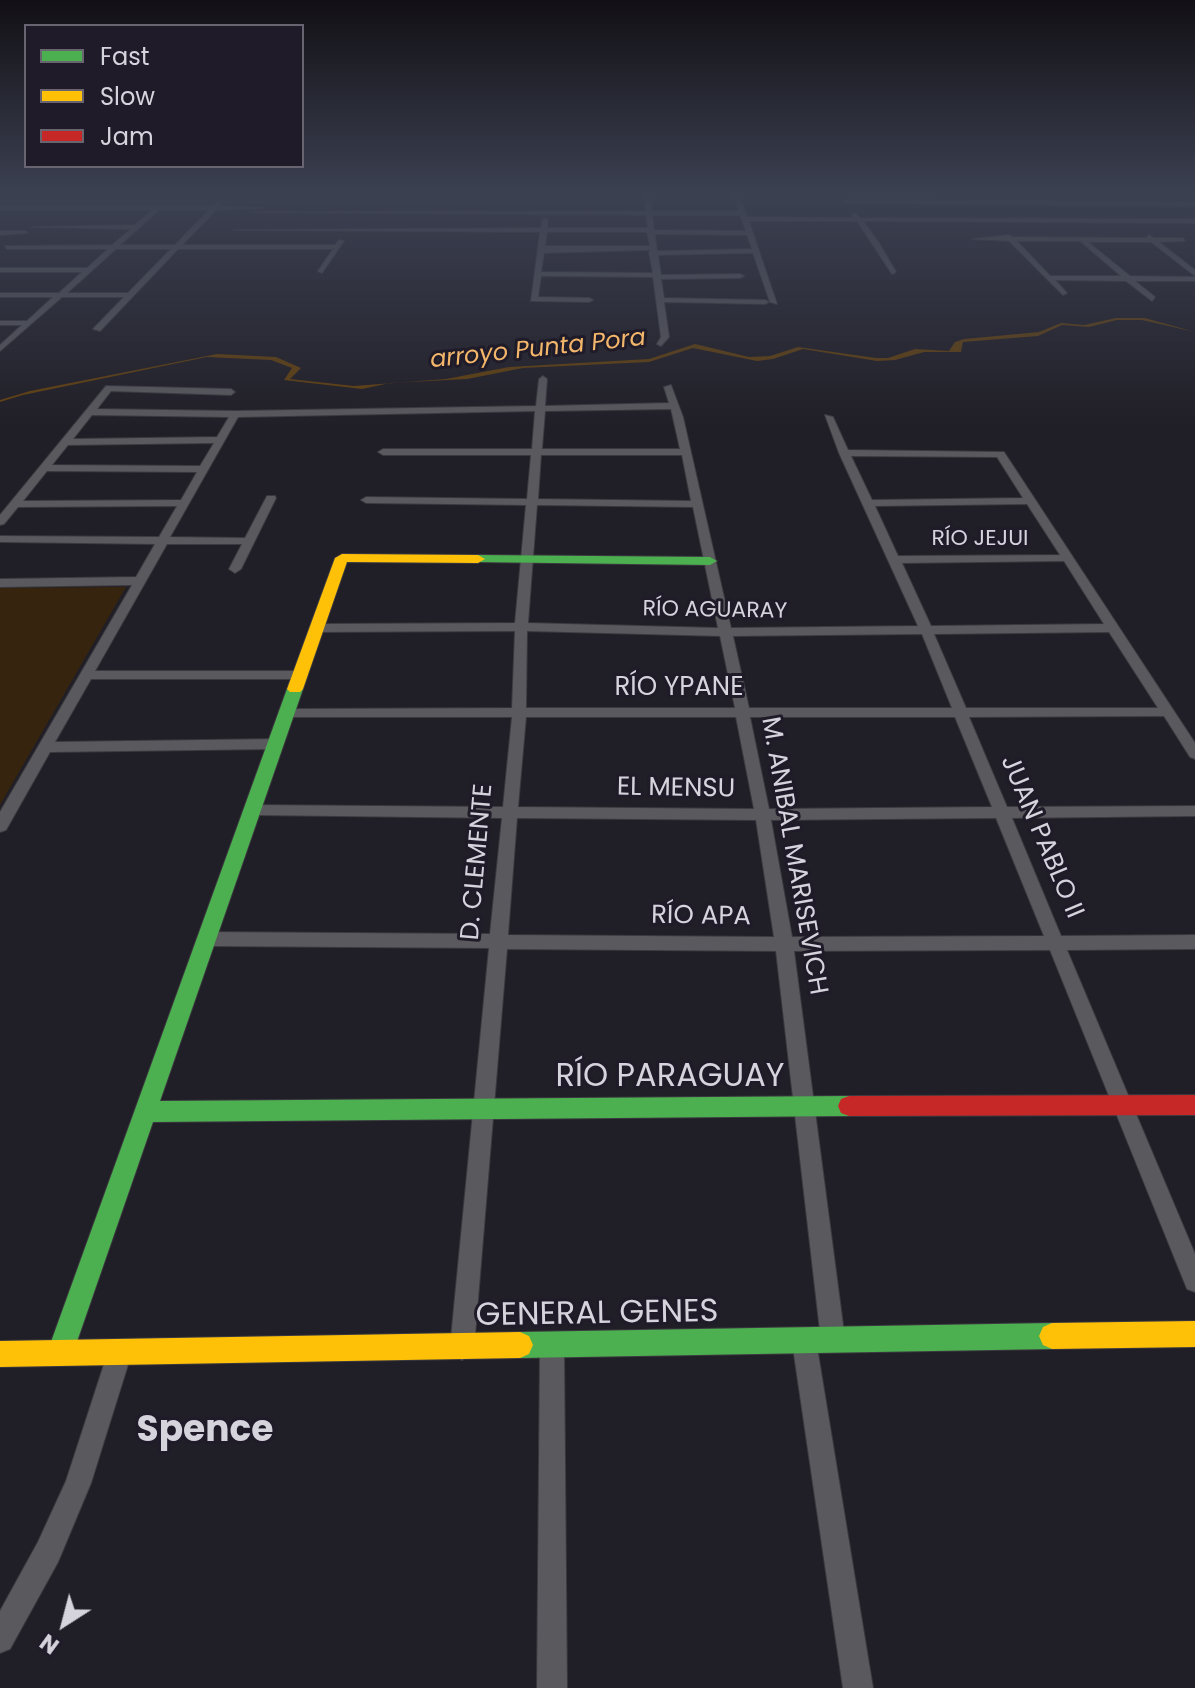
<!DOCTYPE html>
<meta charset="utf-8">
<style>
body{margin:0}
#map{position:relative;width:1195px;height:1688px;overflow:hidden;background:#201e26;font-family:Poppins,sans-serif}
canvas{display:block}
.legend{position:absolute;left:24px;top:24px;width:280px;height:144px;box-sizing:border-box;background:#1f1b29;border:2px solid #686571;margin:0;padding:10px 14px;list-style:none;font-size:24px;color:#d5d3dc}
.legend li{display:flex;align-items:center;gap:16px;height:40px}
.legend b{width:40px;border:2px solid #686571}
.north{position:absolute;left:24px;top:1584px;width:80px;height:80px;-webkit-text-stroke:6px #1f1b29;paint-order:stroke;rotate:216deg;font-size:22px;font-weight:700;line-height:32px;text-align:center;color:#d5d3dc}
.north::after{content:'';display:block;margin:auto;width:28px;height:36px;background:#d5d3dc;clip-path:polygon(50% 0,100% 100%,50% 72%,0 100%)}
</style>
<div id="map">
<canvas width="1195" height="1688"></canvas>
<ul class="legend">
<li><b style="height:10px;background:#4caf50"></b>Fast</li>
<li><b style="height:10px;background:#ffc107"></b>Slow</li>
<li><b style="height:10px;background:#c62828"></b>Jam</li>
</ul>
<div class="north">N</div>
</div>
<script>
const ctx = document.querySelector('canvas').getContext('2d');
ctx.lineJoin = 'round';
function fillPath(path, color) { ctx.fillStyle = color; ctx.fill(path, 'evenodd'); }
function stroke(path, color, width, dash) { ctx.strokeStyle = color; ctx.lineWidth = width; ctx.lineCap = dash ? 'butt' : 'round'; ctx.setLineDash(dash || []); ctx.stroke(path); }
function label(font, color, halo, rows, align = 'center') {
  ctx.font = font + ' Poppins,sans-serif'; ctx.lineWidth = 6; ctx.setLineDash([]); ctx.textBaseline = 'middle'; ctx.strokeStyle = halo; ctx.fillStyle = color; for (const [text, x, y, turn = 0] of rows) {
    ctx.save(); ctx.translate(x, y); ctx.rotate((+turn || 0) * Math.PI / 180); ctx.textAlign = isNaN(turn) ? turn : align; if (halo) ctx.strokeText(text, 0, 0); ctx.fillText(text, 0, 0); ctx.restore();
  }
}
fillPath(new Path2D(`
 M 126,587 L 0,805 L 0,588 Z`), '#36240e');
fillPath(new Path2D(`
 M 1116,318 L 1145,318 L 1195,332 L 1142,320 L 1117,320 L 1089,327 L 1062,325 L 1038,336 L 963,342 L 961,352 L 924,352 L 895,360 L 877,361 L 803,349 L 773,359 L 757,361 L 693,348 L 649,362 L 523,368 L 467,379 L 390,383 L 362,389 L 284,380 L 292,368 L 271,360 L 207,357 L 23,395 L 0,402 L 0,400 L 30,391 L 217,354 L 276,357 L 301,368 L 290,379 L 354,386 L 446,379 L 509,367 L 649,359 L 695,344 L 749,357 L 770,356 L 798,347 L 876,358 L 888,358 L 915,349 L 949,351 L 955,342 L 964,339 L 1039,332 L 1061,323 L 1084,325 Z`), '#64410c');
const street = new Path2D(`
 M 644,197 L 650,197 L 652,211 L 739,211 L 734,197 L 740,197 L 747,217 L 854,218 L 852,215 L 855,213 L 860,218 L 1195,219 L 1195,223 L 863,221 L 879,243 L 896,272 L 892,274 L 857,221 L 749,221 L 777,304 L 770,302 L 753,253 L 658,255 L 661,275 L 740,274 L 744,276 L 740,278 L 661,279 L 664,298 L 765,300 L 769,302 L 765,304 L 664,302 L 669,337 L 661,346 L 657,344 L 661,337 L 653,277 L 541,276 L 538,297 L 589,298 L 593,300 L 589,302 L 531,301 L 540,232 L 234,230 L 541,228 L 542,220 L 545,218 L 548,220 L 547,228 L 648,228 L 646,215 L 250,212 L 646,211 ZM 652,215 L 740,215 L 746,231 L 654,230 ZM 547,232 L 647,232 L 650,246 L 545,246 ZM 655,234 L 747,235 L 752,249 L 657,251 ZM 650,250 L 649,253 L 653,273 L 541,272 L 544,253 Z
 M 846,200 L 1195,202 L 1195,206 L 844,203 Z
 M 218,202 L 221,204 L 219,206 L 264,208 L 216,210 L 182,245 L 335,245 L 339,240 L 344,241 L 322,273 L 318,271 L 333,249 L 178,249 L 100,331 L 93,329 L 124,297 L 62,297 L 0,351 L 0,345 L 22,325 L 0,325 L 0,321 L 27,321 L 53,297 L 0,297 L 0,293 L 59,293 L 82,272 L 0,272 L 0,268 L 87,268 L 108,249 L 7,249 L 5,246 L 112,245 L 131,229 L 32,227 L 135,225 L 152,210 L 0,210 L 0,206 L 212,206 ZM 159,210 L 209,210 L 175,245 L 120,245 ZM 116,249 L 171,249 L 128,293 L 67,293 Z
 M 0,231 L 25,231 L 28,233 L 0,235 Z
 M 1009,235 L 1013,237 L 1146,238 L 1149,235 L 1154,238 L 1183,238 L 1185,241 L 1159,242 L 1195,270 L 1195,276 L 1151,242 L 1088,242 L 1130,276 L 1195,277 L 1195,281 L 1135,281 L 1155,297 L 1152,301 L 1126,281 L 1055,280 L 1067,293 L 1063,295 L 1009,241 L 973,239 ZM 1017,241 L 1080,241 L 1121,276 L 1050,276 Z
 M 543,376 L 547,379 L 545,406 L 669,403 L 664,387 L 671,385 L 683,417 L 731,628 L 918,626 L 839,453 L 825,415 L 833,417 L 848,450 L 1004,452 L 1195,743 L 1195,759 L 1190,757 L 1164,716 L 969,717 L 1007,807 L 1195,806 L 1195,816 L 1012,818 L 1061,936 L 1195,935 L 1195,949 L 1067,950 L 1195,1254 L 1195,1292 L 1187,1289 L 1050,950 L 794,951 L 845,1340 L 841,1348 L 833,1352 L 825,1348 L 821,1340 L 776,951 L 507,949 L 474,1348 L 470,1356 L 462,1360 L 454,1356 L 450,1348 L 489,948 L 207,946 L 201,944 L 198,939 L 201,934 L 207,932 L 490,934 L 502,818 L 253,815 L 245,810 L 253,805 L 503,807 L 512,717 L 287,717 L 280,713 L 287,709 L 512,708 L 515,631 L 317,632 L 311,628 L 317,624 L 515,623 L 526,505 L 366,503 L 361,500 L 366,497 L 527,499 L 531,455 L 383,455 L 378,452 L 383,449 L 532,449 L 535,411 L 238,417 L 170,537 L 245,538 L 267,496 L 275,496 L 276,498 L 241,569 L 235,573 L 229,569 L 242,544 L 167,544 L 95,671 L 300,671 L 307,675 L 300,679 L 91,679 L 55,742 L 276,739 L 283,744 L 276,749 L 50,752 L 6,830 L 0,832 L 0,812 L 132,585 L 0,587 L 0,579 L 136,577 L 155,544 L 0,542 L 0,536 L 159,537 L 177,506 L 18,507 L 4,524 L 0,525 L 0,515 L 106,386 L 231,389 L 235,392 L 231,395 L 111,391 L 97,409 L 235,411 L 536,406 L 539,379 ZM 671,409 L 680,449 L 542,449 L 545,411 ZM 92,415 L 229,417 L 217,437 L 73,439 ZM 214,443 L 200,466 L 52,465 L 68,445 ZM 541,455 L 682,455 L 691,501 L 538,499 ZM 851,456 L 997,457 L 1023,498 L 872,500 ZM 47,471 L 197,472 L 181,500 L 23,501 ZM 1027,504 L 1060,555 L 898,556 L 875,506 ZM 537,505 L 693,507 L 718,628 L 528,623 ZM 1064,561 L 1104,624 L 931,626 L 902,563 ZM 527,631 L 720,636 L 735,708 L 526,708 ZM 1109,632 L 1158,708 L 966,708 L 934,634 ZM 922,634 L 952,708 L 749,708 L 733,636 ZM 526,717 L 736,717 L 754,809 L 518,807 ZM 750,717 L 955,717 L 992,807 L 769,809 ZM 517,818 L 756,820 L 774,937 L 508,935 ZM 996,818 L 1044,936 L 792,937 L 771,820 Z
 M 804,1329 L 812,1333 L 816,1341 L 873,1688 L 843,1688 L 792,1341 L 796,1333 Z
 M 552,1334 L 560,1338 L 564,1346 L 567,1688 L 537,1688 L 540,1346 L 544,1338 Z
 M 120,1340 L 128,1344 L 132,1352 L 91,1483 L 58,1562 L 10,1649 L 0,1653 L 0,1611 L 38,1542 L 66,1481 L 108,1352 L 112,1344 Z`);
const fast = new Path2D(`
 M 478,555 L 710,557 L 717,561 L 710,565 L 473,562 L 471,559 Z
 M 295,684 L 303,689 L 160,1101 L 849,1096 L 857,1099 L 860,1106 L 857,1113 L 849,1116 L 153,1122 L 73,1353 L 70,1363 L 60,1366 L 50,1363 L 47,1353 L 287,689 Z
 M 1052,1323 L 1061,1327 L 1065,1336 L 1061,1345 L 1052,1349 L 520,1358 L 511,1354 L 507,1345 L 511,1336 L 520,1332 Z`);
const slow = new Path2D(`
 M 342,554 L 478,555 L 485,559 L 478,563 L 347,562 L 303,689 L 300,692 L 290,692 L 287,689 L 335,558 Z
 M 1195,1321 L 1195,1347 L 1052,1349 L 1043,1345 L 1039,1336 L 1043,1327 L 1052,1323 Z
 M 520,1332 L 529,1336 L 533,1345 L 529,1354 L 520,1358 L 0,1367 L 0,1341 Z`);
const jam = new Path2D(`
 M 1195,1095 L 1195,1115 L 849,1116 L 841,1113 L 838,1106 L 841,1099 L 849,1096 Z`);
stroke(street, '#3b393f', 2);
stroke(fast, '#3b393f', 2);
stroke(slow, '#3b393f', 2);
stroke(jam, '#3b393f', 2);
fillPath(street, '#5a595e');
fillPath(fast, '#4caf50');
fillPath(slow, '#ffc107');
fillPath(jam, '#c62828');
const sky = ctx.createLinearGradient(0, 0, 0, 434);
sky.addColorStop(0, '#121015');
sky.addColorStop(0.45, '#3c4152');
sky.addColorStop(1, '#3c415200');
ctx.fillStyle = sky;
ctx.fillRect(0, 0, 1195, 434);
label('22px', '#d5d3dc', '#1f1b29', [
 ["RÍO JEJUI",980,539],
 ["RÍO AGUARAY",715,611,1]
]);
label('italic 24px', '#f3b66b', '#1f1b29', [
 ["arroyo Punta Pora",538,350,-6]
]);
label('26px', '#d5d3dc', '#1f1b29', [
 ["RÍO YPANE",679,688],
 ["EL MENSU",676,789,1],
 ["JUAN PABLO II",1041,837,67],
 ["M. ANIBAL MARISEVICH",793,856,80],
 ["D. CLEMENTE",478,862,-85],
 ["RÍO APA",701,917,1]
]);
label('32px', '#d5d3dc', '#1f1b29', [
 ["RÍO PARAGUAY",670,1078],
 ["GENERAL GENES",597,1315,-1]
]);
label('bold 36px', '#d5d3dc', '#1f1b29', [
 ["Spence",205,1432]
]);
</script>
